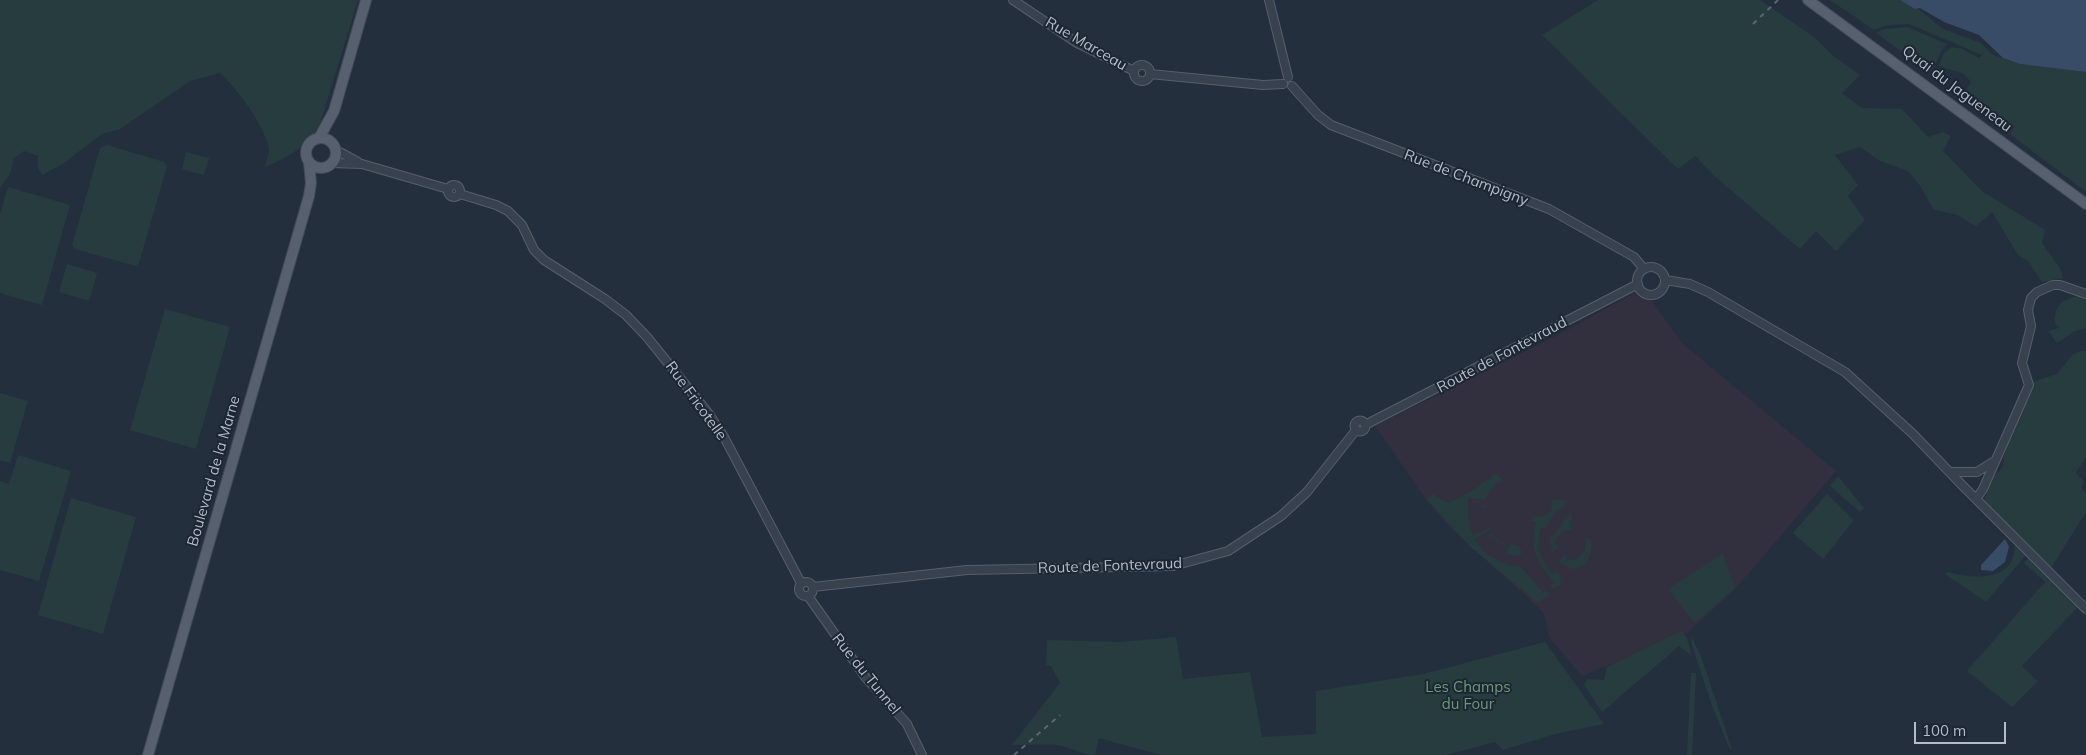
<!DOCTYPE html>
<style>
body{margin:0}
#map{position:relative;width:2086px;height:755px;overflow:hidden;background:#242f3e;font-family:Mulish,sans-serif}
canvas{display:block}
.scale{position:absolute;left:1914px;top:722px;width:92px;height:22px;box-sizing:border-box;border:2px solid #b4bcc9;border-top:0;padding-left:6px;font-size:15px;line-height:18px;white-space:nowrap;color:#b4bcc9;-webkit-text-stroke:4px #1d2633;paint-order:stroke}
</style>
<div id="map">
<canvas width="2086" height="755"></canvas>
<div class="scale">100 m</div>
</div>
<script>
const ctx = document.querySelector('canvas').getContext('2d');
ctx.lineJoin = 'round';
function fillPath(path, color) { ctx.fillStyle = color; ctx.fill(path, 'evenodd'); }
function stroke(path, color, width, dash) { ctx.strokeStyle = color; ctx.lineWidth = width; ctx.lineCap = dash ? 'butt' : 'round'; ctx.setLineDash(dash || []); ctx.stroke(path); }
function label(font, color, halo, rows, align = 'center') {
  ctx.font = font + ' Mulish,sans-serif'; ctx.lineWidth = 4; ctx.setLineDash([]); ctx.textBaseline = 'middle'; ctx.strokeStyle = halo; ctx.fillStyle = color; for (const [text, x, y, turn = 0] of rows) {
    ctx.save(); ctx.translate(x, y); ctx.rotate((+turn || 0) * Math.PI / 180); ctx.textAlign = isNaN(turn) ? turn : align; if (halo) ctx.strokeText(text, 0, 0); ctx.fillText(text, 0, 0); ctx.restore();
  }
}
fillPath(new Path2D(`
 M 1635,293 L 1651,300 L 1683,344 L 1836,471 L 1737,587 L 1687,633 L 1582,676 L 1549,637 L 1544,613 L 1449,526 L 1426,499 L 1375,426 L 1558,335 Z`), '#32303f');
fillPath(new Path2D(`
 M 0,0 L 358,0 L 321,121 C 310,145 289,157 265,167 C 266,161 270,153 269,148 C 263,123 238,90 220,73 L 190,81 L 120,129 L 102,134 L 61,165 L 42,175 L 38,168 L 38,156 L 24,151 L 14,158 L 10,174 L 0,188 Z
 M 1598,0 L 1760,0 L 1814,37 L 1832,55 L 1860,75 L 1842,93 L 1862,108 L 1902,109 L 1928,137 L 1943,132 L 1951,136 L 1943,151 L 1983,192 L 2045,230 L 2042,243 L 2061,270 L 2063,278 L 2042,282 L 2028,261 L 2018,255 L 1992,212 L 1976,226 L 1957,215 L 1933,209 L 1921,187 L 1908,171 L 1880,161 L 1860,147 L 1835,155 L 1858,185 L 1848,196 L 1865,220 L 1836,251 L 1816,231 L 1800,249 L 1712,174 L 1695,156 L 1678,169 L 1542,35 Z
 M 1830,0 L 1900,0 L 1917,8 L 1943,29 L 1981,43 L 1993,55 L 2020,64 L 2086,72 L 2086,192 L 2010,134 L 2014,127 L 1986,108 L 1981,115 L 1960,99 L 1971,82 L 1964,74 L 1939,66 L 1943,54 L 1952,47 L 1962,49 L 1979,58 L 1982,55 L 1909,24 L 1887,25 L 1874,30 Z
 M 1907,27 L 1947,44 L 1942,50 L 1931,73 L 1876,33 L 1884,29 Z
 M 107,145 L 164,162 L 167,166 L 139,263 L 136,266 L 75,249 L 72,245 L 100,148 Z
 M 186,152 L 209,158 L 204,175 L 182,169 Z
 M 8,187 L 70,205 L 42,305 L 0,293 L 0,214 Z
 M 67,264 L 97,273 L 89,301 L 59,292 Z
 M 2078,296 L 2086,297 L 2086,328 L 2073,332 L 2057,343 L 2048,331 L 2059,328 L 2055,323 C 2054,305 2062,300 2078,296 Z
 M 165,309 L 230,327 L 196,449 L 130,430 Z
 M 2081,351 L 2086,351 L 2086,457 L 2076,473 L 2084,482 L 2081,489 L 2086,493 L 2086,512 L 2051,568 L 1983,504 L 1992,479 L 2003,466 L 2009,419 L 2020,392 L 2030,383 L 2057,374 L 2073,354 Z
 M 0,393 L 28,401 L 10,463 L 0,460 Z
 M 18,455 L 71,471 L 39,581 L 0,570 L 0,481 L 9,484 Z
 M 1496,474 L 1502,479 L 1504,484 L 1500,481 L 1493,487 L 1484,500 L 1468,498 C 1468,511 1468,524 1473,536 L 1486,530 L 1483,507 L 1478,505 L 1489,506 L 1484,507 L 1484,517 L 1487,529 L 1491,527 L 1491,529 L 1474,539 C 1484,556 1502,565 1521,567 L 1543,593 L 1546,590 L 1549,595 L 1538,603 L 1473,549 L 1426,499 L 1433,494 L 1447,503 C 1466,497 1479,485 1496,474 Z
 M 1838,476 L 1864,508 L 1860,512 L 1830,486 Z
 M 1827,494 L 1854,520 L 1823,559 L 1793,533 Z
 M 71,498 L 136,517 L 103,634 L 38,615 Z
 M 1552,499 L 1569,501 L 1555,513 L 1546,528 L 1541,527 C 1535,546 1541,558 1553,574 L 1557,571 L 1561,576 L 1560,585 L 1554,589 L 1550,586 L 1554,582 C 1537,563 1529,548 1536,522 L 1531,521 L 1534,516 L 1542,517 L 1551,511 Z
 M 1572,514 L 1571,530 C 1562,530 1556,535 1555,544 L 1559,547 L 1552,553 L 1550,535 L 1554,536 L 1562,522 Z
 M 1495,532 L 1492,536 L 1509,548 L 1510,544 L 1519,546 L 1522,553 L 1518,556 L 1507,554 L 1508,549 L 1490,536 L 1485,537 Z
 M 1588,537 L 1591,540 C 1593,554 1588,568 1572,569 L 1558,562 L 1565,555 L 1567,555 L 1566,560 C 1580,561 1589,552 1585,538 Z
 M 2015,544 L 2026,555 L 1986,602 L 1945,574 L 1947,572 C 1975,579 2015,583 2015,544 Z
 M 1723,553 L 1735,588 L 1694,623 L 1668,589 Z
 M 2029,558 L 2078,607 L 2022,666 L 2038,681 L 2012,707 L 1967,671 L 2045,582 L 2024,563 Z
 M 1681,631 L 1687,638 L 1692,656 L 1679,646 L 1602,712 L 1584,685 L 1587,679 L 1604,680 L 1607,667 Z
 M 1176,637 L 1183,679 L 1250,672 L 1262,737 L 1316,734 L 1316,691 L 1423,674 L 1545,642 L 1604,724 L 1555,734 L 1503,750 L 1495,742 L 1446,755 L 1160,755 L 1099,738 L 1095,755 C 1081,755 1071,747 1057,745 C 1042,744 1027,745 1012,745 L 1060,683 L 1051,666 L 1046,665 L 1047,640 L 1121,642 Z
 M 1692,638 L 1701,656 L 1732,749 L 1730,749 L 1728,745 L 1711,703 L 1691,642 Z
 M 1691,673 L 1696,673 L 1692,755 L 1687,755 Z`), '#263c3f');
fillPath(new Path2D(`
 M 1900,0 L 2086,0 L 2086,72 L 2020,64 L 2003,58 L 1979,35 L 1944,22 L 1920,8 L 1915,9 Z
 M 2005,539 L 2009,547 L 2005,562 L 1993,571 L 1981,570 L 1981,565 Z`), '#394c67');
const minor = new Path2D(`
 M 1013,0 L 1077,43 L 1134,71
 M 1269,0 L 1288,77
 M1134 73a8 8 0 1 1 16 0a8 8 0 1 1-16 0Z
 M 1150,74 L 1263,85 L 1283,84
 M 1292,86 L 1318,115 L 1331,125 L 1549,209 L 1634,257 L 1644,269
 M 336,150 L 358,162
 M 332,163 L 362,164 L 448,189
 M448 191a6 6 0 1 1 12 0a6 6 0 1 1-12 0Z
 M 460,194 L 496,205 L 508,211 L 522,225 L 534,250 L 544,260 L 605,299 L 626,315 L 647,337 L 709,414 L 724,437 L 801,583
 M1637 281a14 14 0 1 1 28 0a14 14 0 1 1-28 0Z
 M 1665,280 L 1690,284 L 1708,292 L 1845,372 L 1913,434 L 1960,483 L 2086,609
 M1354.5 426a5.5 5.5 0 1 1 11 0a5.5 5.5 0 1 1-11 0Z
 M 1365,425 L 1638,284
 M 1951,472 L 1977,472 L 1993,462
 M 1976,499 L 1983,489 L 2029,385 L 2022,363 L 2031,326 L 2028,310 L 2031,298 L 2037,292 L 2053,285 L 2060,285 L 2086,294
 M799 589a7 7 0 1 1 14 0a7 7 0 1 1-14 0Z
 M 813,587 L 967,570 L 1173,566 L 1228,551 L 1281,516 L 1307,492 L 1356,430
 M 808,596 L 866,678 L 907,724 L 922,755`);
const major = new Path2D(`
 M 1808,0 L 2086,204
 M306 153a15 15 0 1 1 30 0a15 15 0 1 1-30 0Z
 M 319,138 L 334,111 L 366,0
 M 148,755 L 309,196 L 311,183 L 309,163`);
stroke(minor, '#565f6c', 10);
stroke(major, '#414a57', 12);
stroke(minor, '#38414e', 8);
stroke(major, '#56606e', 10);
stroke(new Path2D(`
 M 1753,24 L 1778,0
 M 1014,755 L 1060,715`), '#5a6575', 2, [5, 5]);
label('15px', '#b4bcc9', '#1d2633', [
 ["Rue Marceau",1086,44,30],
 ["Quai du Jagueneau",1957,89,37],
 ["Rue de Champigny",1466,178,21],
 ["Route de Fontevraud",1502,355,-28],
 ["Rue Fricotelle",696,401,54],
 ["Boulevard de la Marne",214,471,-74],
 ["Route de Fontevraud",1110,566,-2],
 ["Rue du Tunnel",866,674,51]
]);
label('15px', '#6b9a76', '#1d2633', [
 ["Les Champs",1468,687],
 ["du Four",1468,704]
]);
</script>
